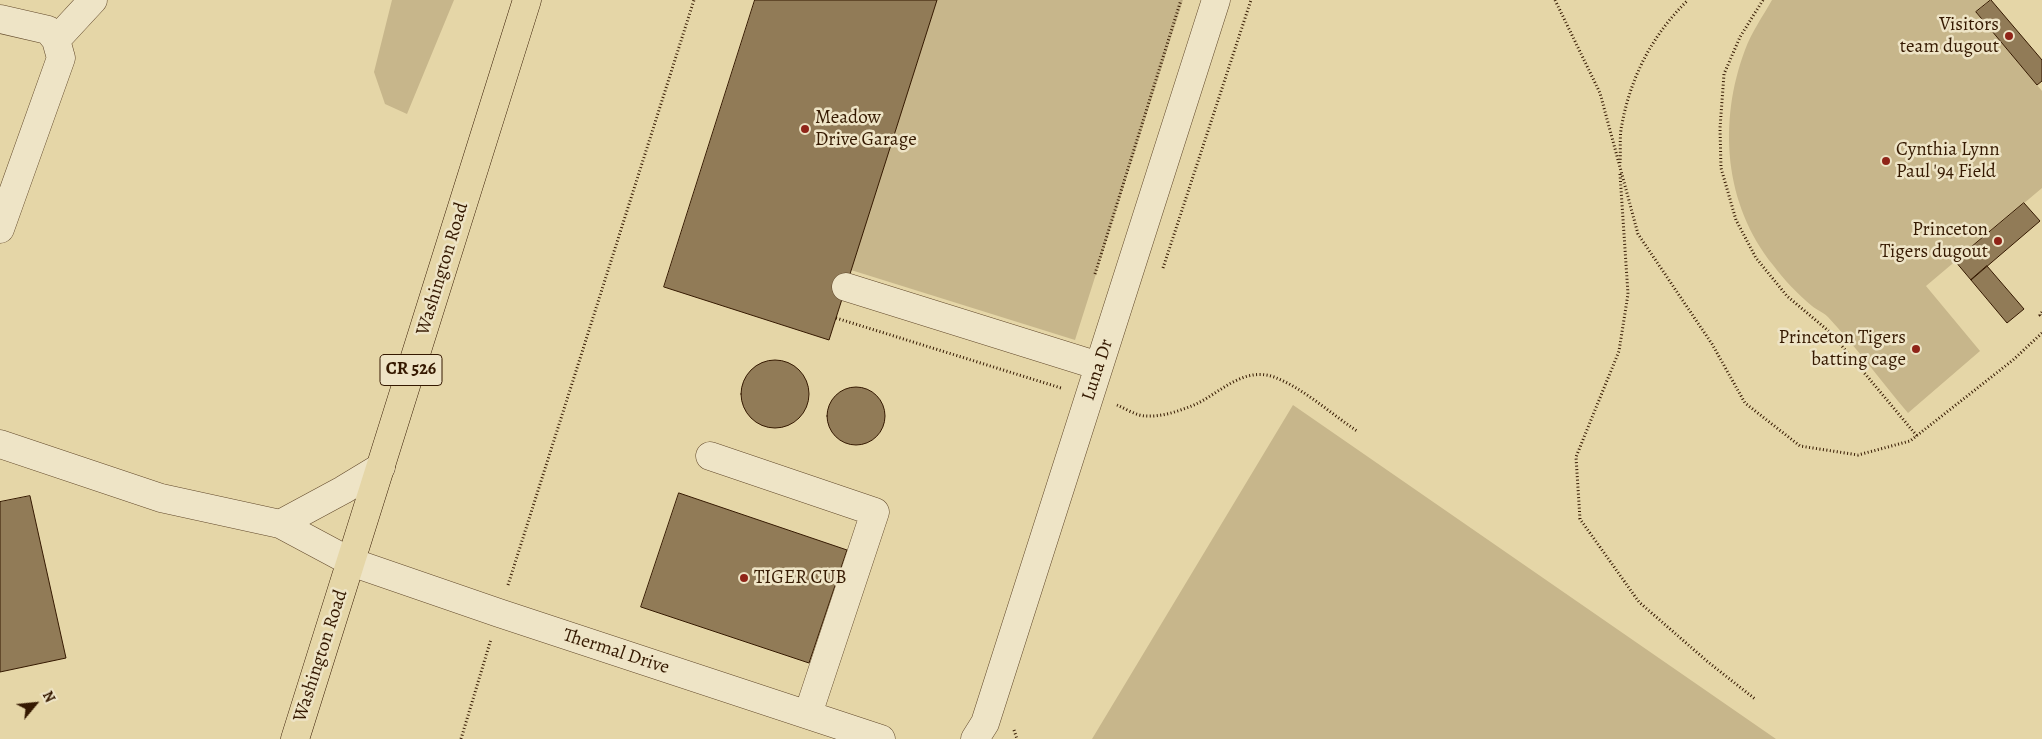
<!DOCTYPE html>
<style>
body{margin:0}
#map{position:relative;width:2042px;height:739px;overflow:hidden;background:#e5d6a7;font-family:Alegreya,serif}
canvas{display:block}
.north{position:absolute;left:10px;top:679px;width:50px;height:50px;-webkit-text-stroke:4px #eee4c6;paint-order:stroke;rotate:62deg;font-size:14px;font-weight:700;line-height:20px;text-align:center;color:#351901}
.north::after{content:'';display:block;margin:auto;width:18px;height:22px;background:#351901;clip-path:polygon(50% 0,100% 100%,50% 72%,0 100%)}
</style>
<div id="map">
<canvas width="2042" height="739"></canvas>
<div class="north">N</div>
</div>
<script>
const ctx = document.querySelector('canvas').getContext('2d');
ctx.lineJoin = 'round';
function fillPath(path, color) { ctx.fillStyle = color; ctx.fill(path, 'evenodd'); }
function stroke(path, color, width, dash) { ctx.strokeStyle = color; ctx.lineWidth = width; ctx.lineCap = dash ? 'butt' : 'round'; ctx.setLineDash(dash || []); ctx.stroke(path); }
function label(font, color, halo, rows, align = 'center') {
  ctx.font = font + ' Alegreya,serif'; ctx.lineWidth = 5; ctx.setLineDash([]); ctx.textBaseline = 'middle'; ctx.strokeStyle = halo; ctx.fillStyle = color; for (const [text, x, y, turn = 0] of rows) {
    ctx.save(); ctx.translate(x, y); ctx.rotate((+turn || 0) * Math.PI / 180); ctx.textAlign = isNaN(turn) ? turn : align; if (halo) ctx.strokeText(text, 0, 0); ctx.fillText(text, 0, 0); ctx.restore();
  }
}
fillPath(new Path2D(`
 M 392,0 L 454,0 L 407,114 L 385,104 L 374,72 Z
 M 937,0 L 1183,0 L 1075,340 L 851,270 Z
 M 1772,0 L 1990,0 L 1976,12 L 2042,91 L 2042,188 L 1926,286 L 1980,351 L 1908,413 C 1881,381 1856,347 1828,317 C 1823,312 1817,310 1812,306 C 1798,294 1784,280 1773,265 C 1724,204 1718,122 1745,50 C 1751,33 1763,16 1772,0 Z
 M 1293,405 L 1776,739 L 1092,739 Z`), '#c7b68b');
const building = new Path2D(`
 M 755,0 L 937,0 L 829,340 L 664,287 Z
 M 1991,0 L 2042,60 L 2042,81 L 2037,85 L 1976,12 Z
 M 2024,203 L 2040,221 L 1971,280 L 1955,261 Z
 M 1987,266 L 2024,309 L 2007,323 L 1971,280 Z
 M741 394a34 34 0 1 1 68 0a34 34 0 1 1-68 0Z
 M827 416a29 29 0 1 1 58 0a29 29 0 1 1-58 0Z
 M 679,493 L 847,550 L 809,663 L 641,607 Z
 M 30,496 L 66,658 L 0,672 L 0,502 Z`);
fillPath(building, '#917b57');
stroke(building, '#351901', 1);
const minor = new Path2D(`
 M 0,19 L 48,30 L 56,40 L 61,58 L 0,229
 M 56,40 L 93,0
 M 846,287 L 1099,366
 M 0,444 L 161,498 L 280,524 L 351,562 L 499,613 L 881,739
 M 710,456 L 875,512 L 808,714
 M 280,524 L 343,490 L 381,467
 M 975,739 L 985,723 L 1216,0`);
const major = new Path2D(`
 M 295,739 L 527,0`);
stroke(minor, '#61482a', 29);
stroke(major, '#351901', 29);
stroke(new Path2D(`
 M 1555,0 L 1600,93 L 1638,234 L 1712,344 L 1745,403 L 1800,446 L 1858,455 L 1910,441 L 2013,360 L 2042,333
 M 1763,0 L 1740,37 L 1724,74 L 1720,128 L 1721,168 L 1736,220 L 1756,258 L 1787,296 L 1831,333 L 1917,436
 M 1620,163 C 1621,151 1619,136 1622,124 C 1631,76 1653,34 1688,0
 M 1620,174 L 1628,294 L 1619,351 L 1576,457 L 1580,519 L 1639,602 L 1708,662 L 1755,699
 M 1163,268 L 1251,0
 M 1095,274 L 1181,0
 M 2042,312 L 2040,315 L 2042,317
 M 836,318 L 1061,388
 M 1117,405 C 1126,409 1137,416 1146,416 C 1162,417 1179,411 1194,405 C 1219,394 1243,366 1274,377 C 1303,388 1330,413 1357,431
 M 508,585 L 694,0
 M 1014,730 L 1017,739
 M 461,739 L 491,639`), '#351901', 3, [1, 2.5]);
stroke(minor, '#eee4c6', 28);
stroke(major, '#e5d6a7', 28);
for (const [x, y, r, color] of [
 [2009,36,5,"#8f2418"],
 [805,129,5,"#8f2418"],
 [1886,161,5,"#8f2418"],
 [1998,241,5,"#8f2418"],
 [1916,349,5,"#8f2418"],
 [744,578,5,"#8f2418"]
]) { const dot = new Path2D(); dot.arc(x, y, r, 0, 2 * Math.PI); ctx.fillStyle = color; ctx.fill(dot); stroke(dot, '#eee4c6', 2); }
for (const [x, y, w] of [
 [411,370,62]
]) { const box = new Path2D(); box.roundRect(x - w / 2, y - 15.5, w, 31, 4); ctx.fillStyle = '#eee4c6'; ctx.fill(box); stroke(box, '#351901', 1); }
label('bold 18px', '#351901', null, [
 ["CR 526",411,370]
]);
label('19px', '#351901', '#eee4c6', [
 ["Visitors",1999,25],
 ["team dugout",1999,47],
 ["Meadow",815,118,"left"],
 ["Drive Garage",815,140,"left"],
 ["Cynthia Lynn",1896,150,"left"],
 ["Paul '94 Field",1896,172,"left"],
 ["Princeton",1988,230],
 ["Tigers dugout",1988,252],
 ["Princeton Tigers",1906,338],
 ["batting cage",1906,360],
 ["TIGER CUB",754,578,"left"]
], 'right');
label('19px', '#351901', '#eee4c6', [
 ["Washington Road",443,269,-73],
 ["Luna Dr",1098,370,-72],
 ["Thermal Drive",616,652,18],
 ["Washington Road",321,656,-72]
]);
</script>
